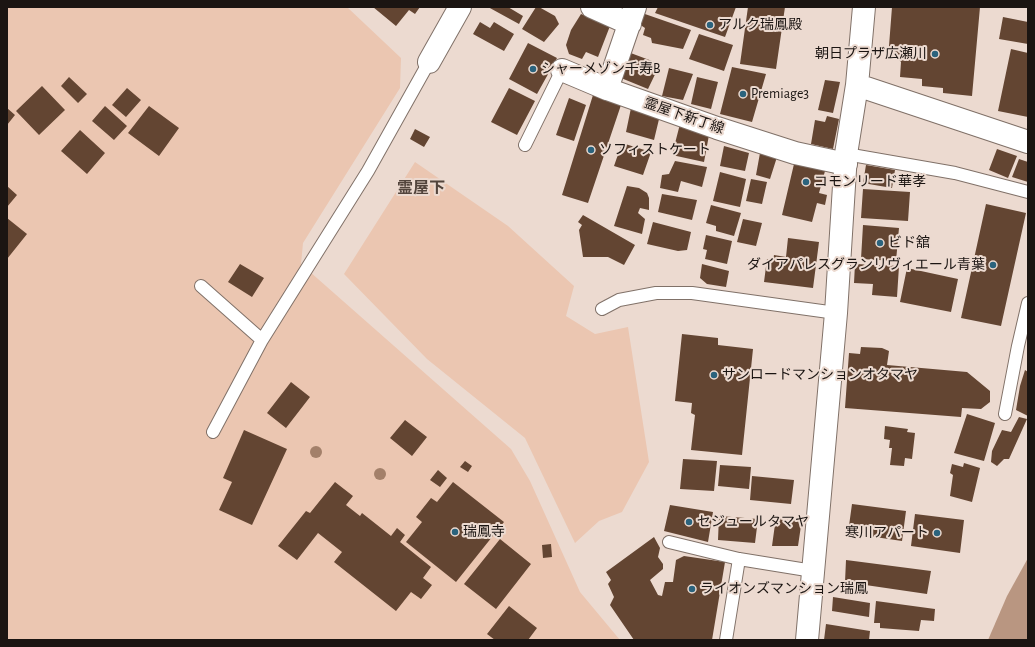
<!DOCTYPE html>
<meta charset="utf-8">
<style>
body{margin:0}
#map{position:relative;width:1035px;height:647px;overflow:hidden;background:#ecdad0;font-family:"Alegreya Sans",sans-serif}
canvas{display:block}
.frame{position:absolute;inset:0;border:8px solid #1b1512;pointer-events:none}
</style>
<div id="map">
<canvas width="1035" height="647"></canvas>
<div class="frame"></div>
</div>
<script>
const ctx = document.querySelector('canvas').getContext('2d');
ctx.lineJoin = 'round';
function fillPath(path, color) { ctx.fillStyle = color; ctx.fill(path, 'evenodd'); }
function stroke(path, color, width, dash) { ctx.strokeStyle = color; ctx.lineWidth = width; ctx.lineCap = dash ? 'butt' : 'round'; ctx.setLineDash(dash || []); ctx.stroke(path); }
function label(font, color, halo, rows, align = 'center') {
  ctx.font = font + ' "Alegreya Sans","Noto Sans JP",sans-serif'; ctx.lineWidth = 4; ctx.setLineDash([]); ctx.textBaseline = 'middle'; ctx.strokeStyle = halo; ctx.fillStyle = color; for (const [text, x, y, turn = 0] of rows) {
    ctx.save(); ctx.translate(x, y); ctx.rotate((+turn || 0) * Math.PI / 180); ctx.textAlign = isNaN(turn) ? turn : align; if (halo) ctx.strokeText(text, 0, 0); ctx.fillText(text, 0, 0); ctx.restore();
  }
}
fillPath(new Path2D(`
 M 7,7 L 347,7 L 401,58 L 400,88 L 303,243 L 301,264 L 511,449 L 530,481 L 580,592 L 620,640 L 7,640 Z
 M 415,162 L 508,226 L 574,286 L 566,316 L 595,334 L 628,327 L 649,462 L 622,512 L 599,521 L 575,543 L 525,438 L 427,359 L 344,274 Z`), '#ebc6b1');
fillPath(new Path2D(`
 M 1028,558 L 1028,640 L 988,640 L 1007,596 Z`), '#b99681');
fillPath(new Path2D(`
 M 373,7 L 420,7 L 415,14 L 409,10 L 396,26 Z
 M 488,7 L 508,7 L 523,16 L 519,24 Z
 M 536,7 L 539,7 L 555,16 L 559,24 L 544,42 L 522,29 Z
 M 658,7 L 736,7 L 725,37 L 655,13 Z
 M 748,7 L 785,7 L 776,69 L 740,64 Z
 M 892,7 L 980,7 L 972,96 L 943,93 L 943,88 L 922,86 L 922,79 L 900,77 L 901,62 L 889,46 Z
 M 642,13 L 691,30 L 683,49 L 652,43 L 651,38 L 643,35 L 645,28 L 639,24 Z
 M 581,14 L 610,26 L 598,57 L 586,52 L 582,59 L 569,54 L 566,45 L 571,30 Z
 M 1003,17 L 1028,22 L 1028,44 L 999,39 Z
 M 480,22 L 490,28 L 494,22 L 514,34 L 504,51 L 473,34 Z
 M 699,34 L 733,45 L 724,71 L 689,59 Z
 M 528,43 L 557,58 L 537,94 L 509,79 Z
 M 1011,49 L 1028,53 L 1028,117 L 998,111 Z
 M 628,52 L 660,64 L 648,89 L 621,78 Z
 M 732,67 L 766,74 L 752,122 L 720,114 Z
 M 669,68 L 693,74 L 683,100 L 662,96 Z
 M 69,77 L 87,94 L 78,103 L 61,86 Z
 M 697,77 L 718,82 L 711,109 L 691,104 Z
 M 825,80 L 840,82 L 833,113 L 818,110 Z
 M 42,86 L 65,110 L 39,135 L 16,111 Z
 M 127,88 L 141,100 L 126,117 L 112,105 Z
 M 509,88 L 535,101 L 517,135 L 491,122 Z
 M 593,95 L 621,105 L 588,203 L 562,195 Z
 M 569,98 L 586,105 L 574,141 L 556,135 Z
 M 105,106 L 127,126 L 114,140 L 92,121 Z
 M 149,106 L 179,128 L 159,156 L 128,133 Z
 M 7,108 L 15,115 L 7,125 Z
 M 631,108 L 660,115 L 654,140 L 626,132 Z
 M 827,116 L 839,119 L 833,149 L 811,144 L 815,120 L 825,122 Z
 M 680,124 L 709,135 L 704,162 L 672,155 Z
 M 415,129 L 430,137 L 424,147 L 410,139 Z
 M 80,130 L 105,153 L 87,174 L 61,151 Z
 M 622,143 L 651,152 L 643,175 L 614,166 Z
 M 724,146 L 749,153 L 745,171 L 720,166 Z
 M 997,149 L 1017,156 L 1008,178 L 989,170 Z
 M 760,153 L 777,157 L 770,179 L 756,175 Z
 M 1019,159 L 1028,162 L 1028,182 L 1012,177 Z
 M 675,161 L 707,167 L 702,187 L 681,181 L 678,192 L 660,188 L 662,175 L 669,174 Z
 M 794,164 L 825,171 L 819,193 L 827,195 L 825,205 L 817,203 L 812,222 L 782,215 Z
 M 866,165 L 895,170 L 892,188 L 863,183 Z
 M 720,172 L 746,179 L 740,207 L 713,201 Z
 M 751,179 L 767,182 L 762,204 L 746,201 Z
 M 7,186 L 17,195 L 7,207 Z
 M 627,186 L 639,188 L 647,193 L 649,198 L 649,210 L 640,208 L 638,213 L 645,219 L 642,234 L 614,226 Z
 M 863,189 L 910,192 L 908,221 L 861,218 Z
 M 662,194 L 697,200 L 692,220 L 658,212 Z
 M 986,204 L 1026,213 L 1001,326 L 961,318 Z
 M 711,205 L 741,213 L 734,236 L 716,231 L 716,226 L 706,223 Z
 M 583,215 L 635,245 L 624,265 L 608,257 L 583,257 L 579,230 L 582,225 L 578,222 Z
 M 7,218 L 27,234 L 7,259 Z
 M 743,219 L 762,223 L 756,246 L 737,242 Z
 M 653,222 L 691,232 L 687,250 L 678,251 L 647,244 Z
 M 863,225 L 899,228 L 896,261 L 861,259 Z
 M 706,235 L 732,241 L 727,264 L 705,259 L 707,250 L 703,249 Z
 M 788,238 L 819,242 L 813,288 L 764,282 L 767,259 L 773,260 L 774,255 L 786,257 Z
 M 240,264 L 264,278 L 252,297 L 228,282 Z
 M 702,264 L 729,271 L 726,287 L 707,284 L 700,278 Z
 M 855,264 L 899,266 L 897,297 L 872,295 L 873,284 L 854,283 Z
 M 907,268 L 958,279 L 951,312 L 900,302 Z
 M 682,334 L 718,338 L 718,345 L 753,349 L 742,455 L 691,450 L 695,415 L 691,413 L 692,403 L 675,401 Z
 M 861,347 L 882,348 L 889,351 L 887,365 L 967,372 L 990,391 L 990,402 L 981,409 L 962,408 L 961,417 L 845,408 L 849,353 L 860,354 Z
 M 1025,370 L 1028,372 L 1028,416 L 1016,410 L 1020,386 Z
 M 291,382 L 310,397 L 286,428 L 267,413 Z
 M 967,414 L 995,423 L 984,461 L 954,453 Z
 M 1019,417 L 1027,419 L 1009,459 L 1004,459 L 997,466 L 991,462 L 992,451 L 1002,430 L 1011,432 Z
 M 405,420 L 427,437 L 412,456 L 390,438 Z
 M 885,426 L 908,429 L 907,432 L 915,433 L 912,459 L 905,458 L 904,466 L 890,465 L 892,448 L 889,448 L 890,440 L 884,439 Z
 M 244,430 L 287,449 L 252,525 L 219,510 L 232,482 L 223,478 Z
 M 683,459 L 717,461 L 714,491 L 680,489 Z
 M 465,461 L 472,466 L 468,472 L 460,467 Z
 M 964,463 L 980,468 L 972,502 L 950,496 L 953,475 L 950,473 L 952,464 L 963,467 Z
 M 720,465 L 751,467 L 749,489 L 718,486 Z
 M 438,470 L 447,478 L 440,487 L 430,480 Z
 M 752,476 L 794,480 L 791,504 L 750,500 Z
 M 335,482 L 353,496 L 346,505 L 360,516 L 362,513 L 391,536 L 397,528 L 405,535 L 400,542 L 431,567 L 423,578 L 432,585 L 421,599 L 411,592 L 396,611 L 334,562 L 342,552 L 318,533 L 297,560 L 278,546 L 306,511 L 310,513 Z
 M 453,482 L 504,522 L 456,582 L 406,542 L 422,522 L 416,517 L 431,498 L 437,502 Z
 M 852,504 L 906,511 L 902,541 L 848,533 Z
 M 670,505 L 713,512 L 708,542 L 664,531 Z
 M 915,514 L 964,520 L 960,553 L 911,546 Z
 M 719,516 L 758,519 L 755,543 L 718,540 Z
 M 776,517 L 802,519 L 798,546 L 772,546 Z
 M 654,537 L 660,548 L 658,557 L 663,564 L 663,569 L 650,580 L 658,595 L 662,596 L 665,582 L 673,582 L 676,560 L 684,556 L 725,562 L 712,640 L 634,640 L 610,605 L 614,597 L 608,584 L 611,580 L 606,572 Z
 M 500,539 L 531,564 L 496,609 L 464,584 Z
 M 551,544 L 552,557 L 543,558 L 542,545 Z
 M 846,560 L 931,571 L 927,594 L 845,582 Z
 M 833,597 L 870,603 L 869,617 L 832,611 Z
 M 876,601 L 935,609 L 934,621 L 921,620 L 919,631 L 880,628 L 880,623 L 874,623 Z
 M 509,606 L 537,628 L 528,640 L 495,640 L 487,634 Z
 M 826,624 L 870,631 L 869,640 L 824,640 Z`), '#634532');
const service = new Path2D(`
 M 525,145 L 562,70
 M 846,154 L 955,173 L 1028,192
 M 201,286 L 262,340
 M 602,309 L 619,300 L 656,293 L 692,293 L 836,313
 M 1005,414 L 1018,346 L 1028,303
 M 213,432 L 262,340 L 368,171 L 429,62
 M 669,542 L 739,559 L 813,571
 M 726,640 L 739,559`);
const minor = new Path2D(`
 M 592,7 L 630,24
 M 635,7 L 607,89 L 717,128 L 795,153 L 846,164
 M 429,62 L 460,7
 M 562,70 L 607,89`);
const tertiary = new Path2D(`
 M 857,85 L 1028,142
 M 807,640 L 836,313 L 846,154 L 857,85 L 864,7`);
stroke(service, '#807168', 14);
stroke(minor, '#807168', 24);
stroke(tertiary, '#807168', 24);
stroke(service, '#fff', 12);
stroke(minor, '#fff', 22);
stroke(tertiary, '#fff', 22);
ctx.fillStyle = '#a3806a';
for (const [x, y] of [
 [316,452],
 [380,474]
]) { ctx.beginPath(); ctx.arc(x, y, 6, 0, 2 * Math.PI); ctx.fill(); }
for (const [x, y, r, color] of [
 [710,25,4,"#2b637d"],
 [935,54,4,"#2b637d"],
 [533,69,4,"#2b637d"],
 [743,94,4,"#2b637d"],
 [591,150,4,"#2b637d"],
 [806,182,4,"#2b637d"],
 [880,243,4,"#2b637d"],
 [993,265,4,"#2b637d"],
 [714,375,4,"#2b637d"],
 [689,522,4,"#2b637d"],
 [455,532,4,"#2b637d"],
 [937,533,4,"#2b637d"],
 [692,589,4,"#2b637d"]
]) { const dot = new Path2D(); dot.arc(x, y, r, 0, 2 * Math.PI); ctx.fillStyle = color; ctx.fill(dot); stroke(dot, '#ecdad0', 1.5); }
label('14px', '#1b1512', '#ecdad0', [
 ["アルク瑞鳳殿",718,25],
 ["朝日プラザ広瀬川",927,54,"right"],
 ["シャーメゾン千寿B",541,69],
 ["Premiage3",751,94],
 ["ソフィストケート",599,150],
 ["コモンリード華孝",814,182],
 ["ビド舘",888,243],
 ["ダイアパレスグランリヴィエール青葉",985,265,"right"],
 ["サンロードマンションオタマヤ",722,375],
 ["セジュールタマヤ",697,522],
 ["瑞鳳寺",463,532],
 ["寒川アパート",929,533,"right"],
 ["ライオンズマンション瑞鳳",700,589]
], 'left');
label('14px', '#1b1512', '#ecdad0', [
 ["霊屋下新丁線",684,116,19]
]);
label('bold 16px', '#52443c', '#ecdad0', [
 ["霊屋下",421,188]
]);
</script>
